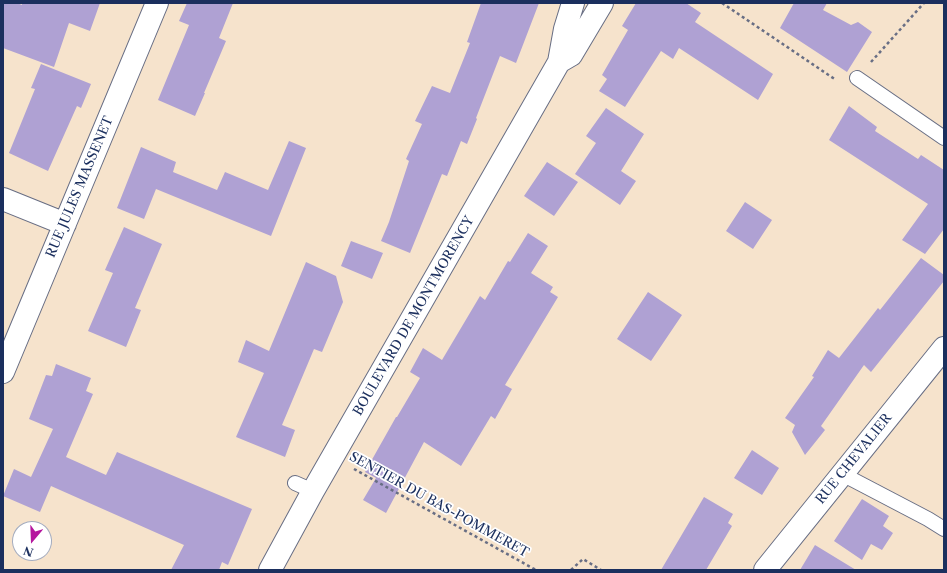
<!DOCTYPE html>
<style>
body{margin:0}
#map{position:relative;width:947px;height:573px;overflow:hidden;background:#f6e3cc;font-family:"Libre Caslon Text",serif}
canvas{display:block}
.frame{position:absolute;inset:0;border:4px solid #1b2f5e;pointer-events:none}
.north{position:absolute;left:12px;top:521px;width:40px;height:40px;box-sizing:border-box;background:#fff;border:1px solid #a4acbf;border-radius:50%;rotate:199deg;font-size:11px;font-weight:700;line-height:16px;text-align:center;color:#1b2f5e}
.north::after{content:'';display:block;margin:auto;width:14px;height:18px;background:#b5179e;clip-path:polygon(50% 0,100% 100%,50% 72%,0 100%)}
</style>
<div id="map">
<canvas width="947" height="573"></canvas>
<div class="frame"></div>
<div class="north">N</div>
</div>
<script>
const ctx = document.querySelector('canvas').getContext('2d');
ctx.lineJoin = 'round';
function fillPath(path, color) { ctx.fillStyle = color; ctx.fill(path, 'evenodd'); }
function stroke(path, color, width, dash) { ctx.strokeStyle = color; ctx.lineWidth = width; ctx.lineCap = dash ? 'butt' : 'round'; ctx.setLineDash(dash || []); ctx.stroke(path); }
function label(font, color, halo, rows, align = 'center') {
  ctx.font = font + ' "Libre Caslon Text",serif'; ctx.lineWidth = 3.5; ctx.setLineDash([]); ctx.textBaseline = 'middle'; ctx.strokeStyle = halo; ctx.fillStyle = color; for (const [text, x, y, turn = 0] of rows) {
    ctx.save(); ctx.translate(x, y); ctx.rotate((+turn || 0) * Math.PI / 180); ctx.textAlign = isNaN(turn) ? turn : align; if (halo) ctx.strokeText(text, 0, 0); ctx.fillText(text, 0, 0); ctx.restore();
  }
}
fillPath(new Path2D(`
 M 3,3 L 17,3 L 22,5 L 22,3 L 100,3 L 90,31 L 69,23 L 54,67 L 3,48 Z
 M 187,3 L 233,3 L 219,38 L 226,41 L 204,93 L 205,93 L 195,116 L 158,100 L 189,25 L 179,21 Z
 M 481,3 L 539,3 L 516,63 L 500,56 L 476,118 L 477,119 L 467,144 L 461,141 L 447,176 L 442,174 L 410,253 L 381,241 L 389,222 L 409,161 L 406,159 L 422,124 L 415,121 L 432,86 L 450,93 L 470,43 L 467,42 Z
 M 636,3 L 686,3 L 701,13 L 695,22 L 773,74 L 758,100 L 679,48 L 673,59 L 661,51 L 625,107 L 599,91 L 607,79 L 602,75 L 628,30 L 622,26 Z
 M 794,3 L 827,3 L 823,10 L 851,25 L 858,22 L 872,32 L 847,72 L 780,28 Z
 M 41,64 L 91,84 L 81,108 L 77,106 L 48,171 L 9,153 L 35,89 L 31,88 Z
 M 849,106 L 877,127 L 875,131 L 918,159 L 921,155 L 944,170 L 944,229 L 925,254 L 902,240 L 928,204 L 829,140 Z
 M 606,108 L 644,134 L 621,171 L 636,181 L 620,205 L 575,174 L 596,143 L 586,136 Z
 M 289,141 L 306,148 L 271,236 L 156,189 L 144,219 L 117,208 L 141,147 L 176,162 L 173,172 L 217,190 L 225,172 L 268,190 Z
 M 547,162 L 578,182 L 554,216 L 524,196 Z
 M 745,202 L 772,220 L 753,249 L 726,231 Z
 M 124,227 L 162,244 L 135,308 L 141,310 L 126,347 L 88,331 L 113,273 L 105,270 Z
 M 528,233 L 548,246 L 531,273 L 553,287 L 550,292 L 558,297 L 505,385 L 512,389 L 495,419 L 491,416 L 461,466 L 424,442 L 386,513 L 363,500 L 376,478 L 365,472 L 396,417 L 397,417 L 420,378 L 410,372 L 423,348 L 442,360 L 480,296 L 485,300 L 508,261 L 510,262 Z
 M 351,241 L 383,253 L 372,279 L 341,266 Z
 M 921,258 L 944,275 L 944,281 L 871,372 L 864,365 L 821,426 L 825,430 L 805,455 L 792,432 L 795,425 L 785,418 L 814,377 L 812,376 L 828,350 L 839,358 L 878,308 L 880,310 Z
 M 306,262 L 336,276 L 343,302 L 322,352 L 314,349 L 282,425 L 295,430 L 285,457 L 236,437 L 264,373 L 238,362 L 246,340 L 269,351 Z
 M 648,292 L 682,315 L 651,361 L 617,339 Z
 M 56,364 L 91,378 L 86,391 L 93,394 L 66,457 L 106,475 L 117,452 L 252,509 L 228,565 L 222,562 L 219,570 L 171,570 L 184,545 L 51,486 L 40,512 L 3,496 L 14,469 L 31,477 L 53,429 L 29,419 L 46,375 L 52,376 Z
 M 752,450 L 779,468 L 762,495 L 734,478 Z
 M 704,497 L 733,514 L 728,523 L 732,526 L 706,570 L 661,570 Z
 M 862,499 L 889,516 L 883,526 L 893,533 L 882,550 L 871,544 L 862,560 L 834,541 Z
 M 815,545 L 856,570 L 800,570 Z`), '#afa1d3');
const service = new Path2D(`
 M 857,78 L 944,138
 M 842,474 L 928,519 L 944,529
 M 295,483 L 313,491`);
const minor = new Path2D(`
 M 3,199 L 65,224
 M 3,372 L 157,3
 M 765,570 L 944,348`);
const tertiary = new Path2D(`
 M 559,62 L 571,55 L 602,3
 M 270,570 L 313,491 L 559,62 L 565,29 L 573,3`);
stroke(service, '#686e84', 16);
stroke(minor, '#686e84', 24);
stroke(tertiary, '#686e84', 24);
stroke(new Path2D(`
 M 722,3 L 836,80
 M 871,62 L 924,3
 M 354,469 L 536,570
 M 571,570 L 583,559 L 601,570`), '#686e84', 2.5, [3, 3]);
stroke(service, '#fff', 14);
stroke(minor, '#fff', 22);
stroke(tertiary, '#fff', 22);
label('13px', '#1b2f5e', '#fff', [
 ["RUE JULES MASSENET",80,187,-67],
 ["BOULEVARD DE MONTMORENCY",414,316,-60],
 ["RUE CHEVALIER",854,459,-51],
 ["SENTIER DU BAS-POMMERET",439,505,29]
]);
</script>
